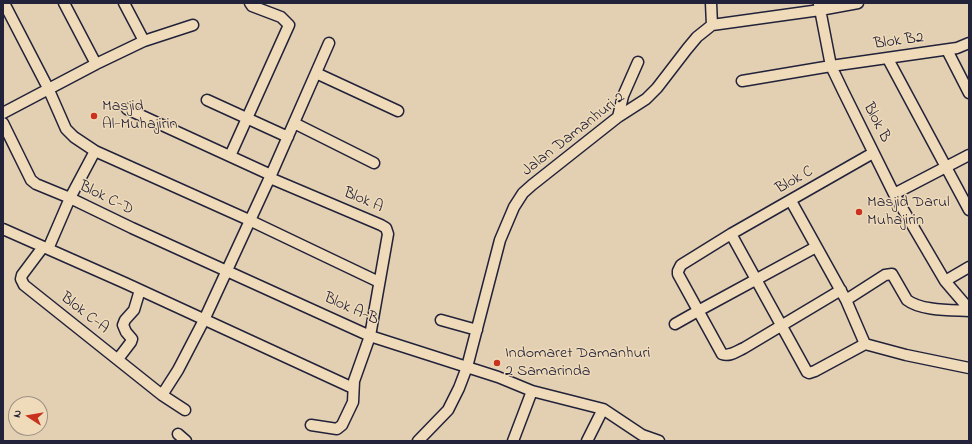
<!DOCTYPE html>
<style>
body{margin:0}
#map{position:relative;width:972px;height:444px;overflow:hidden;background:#e3d0b2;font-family:"Indie Flower",sans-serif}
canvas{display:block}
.frame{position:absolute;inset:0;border:4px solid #22223b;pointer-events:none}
.north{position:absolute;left:8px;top:396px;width:40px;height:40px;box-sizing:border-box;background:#efdbb9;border:1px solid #9d9187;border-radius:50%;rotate:282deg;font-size:11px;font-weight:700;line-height:16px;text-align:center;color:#22223b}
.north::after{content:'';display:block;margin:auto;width:14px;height:18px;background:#c8321e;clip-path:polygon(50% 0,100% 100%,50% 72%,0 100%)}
</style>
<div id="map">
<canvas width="972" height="444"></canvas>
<div class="frame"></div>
<div class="north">N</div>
</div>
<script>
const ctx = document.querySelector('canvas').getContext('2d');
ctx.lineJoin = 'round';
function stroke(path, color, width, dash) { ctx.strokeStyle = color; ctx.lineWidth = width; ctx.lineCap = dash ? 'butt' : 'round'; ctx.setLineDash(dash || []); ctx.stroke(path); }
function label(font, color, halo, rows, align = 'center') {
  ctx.font = font + ' "Indie Flower",sans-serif'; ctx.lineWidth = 3; ctx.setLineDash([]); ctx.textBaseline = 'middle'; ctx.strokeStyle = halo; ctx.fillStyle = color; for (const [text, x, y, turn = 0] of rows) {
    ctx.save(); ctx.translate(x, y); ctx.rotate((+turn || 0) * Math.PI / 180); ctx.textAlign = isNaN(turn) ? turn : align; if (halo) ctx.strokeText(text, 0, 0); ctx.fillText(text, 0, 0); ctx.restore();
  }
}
const minor = new Path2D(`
 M 4,3 L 48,88 L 66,129 L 74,137 L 95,151 L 249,220 L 379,282
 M 64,3 L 96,64
 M 124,3 L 144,41
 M 711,3 L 712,25
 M 819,4 L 831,66 L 843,91 L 894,194 L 945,281 L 969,309
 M 947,50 L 969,93
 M 888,59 L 969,210
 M 316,73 L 398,111
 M 742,81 L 831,66 L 957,48 L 969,43
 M 207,100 L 288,137
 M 127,109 L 271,175
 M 3,113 L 96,64 L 144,41 L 193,25
 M 618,117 L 623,96 L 638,62
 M 3,123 L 31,180 L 36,184 L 70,198 L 132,228 L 370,336 L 498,377 L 532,391 L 603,409 L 642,435 L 659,441
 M 294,123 L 374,163
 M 230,156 L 289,25 L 281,17 L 252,6 L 250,3
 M 270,178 L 381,225 L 386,228 L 388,234 L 370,336 L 354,381 L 353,402 L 342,425 L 337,429 L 311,425
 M 894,194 L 969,155
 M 791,201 L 846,300 L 865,344
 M 3,229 L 125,283 L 353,388
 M 731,234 L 807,372 L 809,373 L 815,371 L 865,344
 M 43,247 L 22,275 L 21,279 L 24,285 L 162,395 L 185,410
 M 48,249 L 70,198 L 95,151
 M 945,281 L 969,267
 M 841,290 L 744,348 C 737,351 730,357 722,354 L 678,274 L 678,271 L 681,265 L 731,234 L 873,153
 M 846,300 L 885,275 L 892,274 L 907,300 C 921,311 952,310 969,311
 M 441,320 L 477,330
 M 675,324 L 698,311 L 816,247
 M 865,344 L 906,355 L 969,368
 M 118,359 L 131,342 L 132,339 L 126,332 L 123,325 L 125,320 L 134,310 L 140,290
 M 162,395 L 178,370 L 204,320 L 271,175 L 329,43
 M 178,434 L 186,441
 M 418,441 L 448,410 L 459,388 L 467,367 L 500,240 L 514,207 L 523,193 L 532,185 L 618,117 L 646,99 L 657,88 L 687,49 L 697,37 L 712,25 L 820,10 L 858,3
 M 513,441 L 532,391
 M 587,441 L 603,409`);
stroke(minor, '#22223b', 13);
stroke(minor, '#efdbb9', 10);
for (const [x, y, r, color] of [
 [94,116,4,"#c8321e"],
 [859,212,4,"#c8321e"],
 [497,363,4,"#c8321e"]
]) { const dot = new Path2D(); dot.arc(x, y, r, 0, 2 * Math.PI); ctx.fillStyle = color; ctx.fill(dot); stroke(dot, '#efdbb9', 1.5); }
label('16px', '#22223b', '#efdbb9', [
 ["Blok B2",899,42,-8],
 ["Blok B",876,123,63],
 ["Jalan Damanhuri 2",574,135,-38],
 ["Blok C",795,181,-30],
 ["Blok C-D",106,199,26],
 ["Blok A",363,201,23],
 ["Blok A-B",351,310,24],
 ["Blok C-A",84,314,38]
]);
label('16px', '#22223b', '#efdbb9', [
 ["Masjid",102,107],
 ["Al-Muhajirin",102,125],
 ["Masjid Darul",867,203],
 ["Muhajirin",867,221],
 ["Indomaret Damanhuri",505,354],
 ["2 Samarinda",505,372]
], 'left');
</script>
